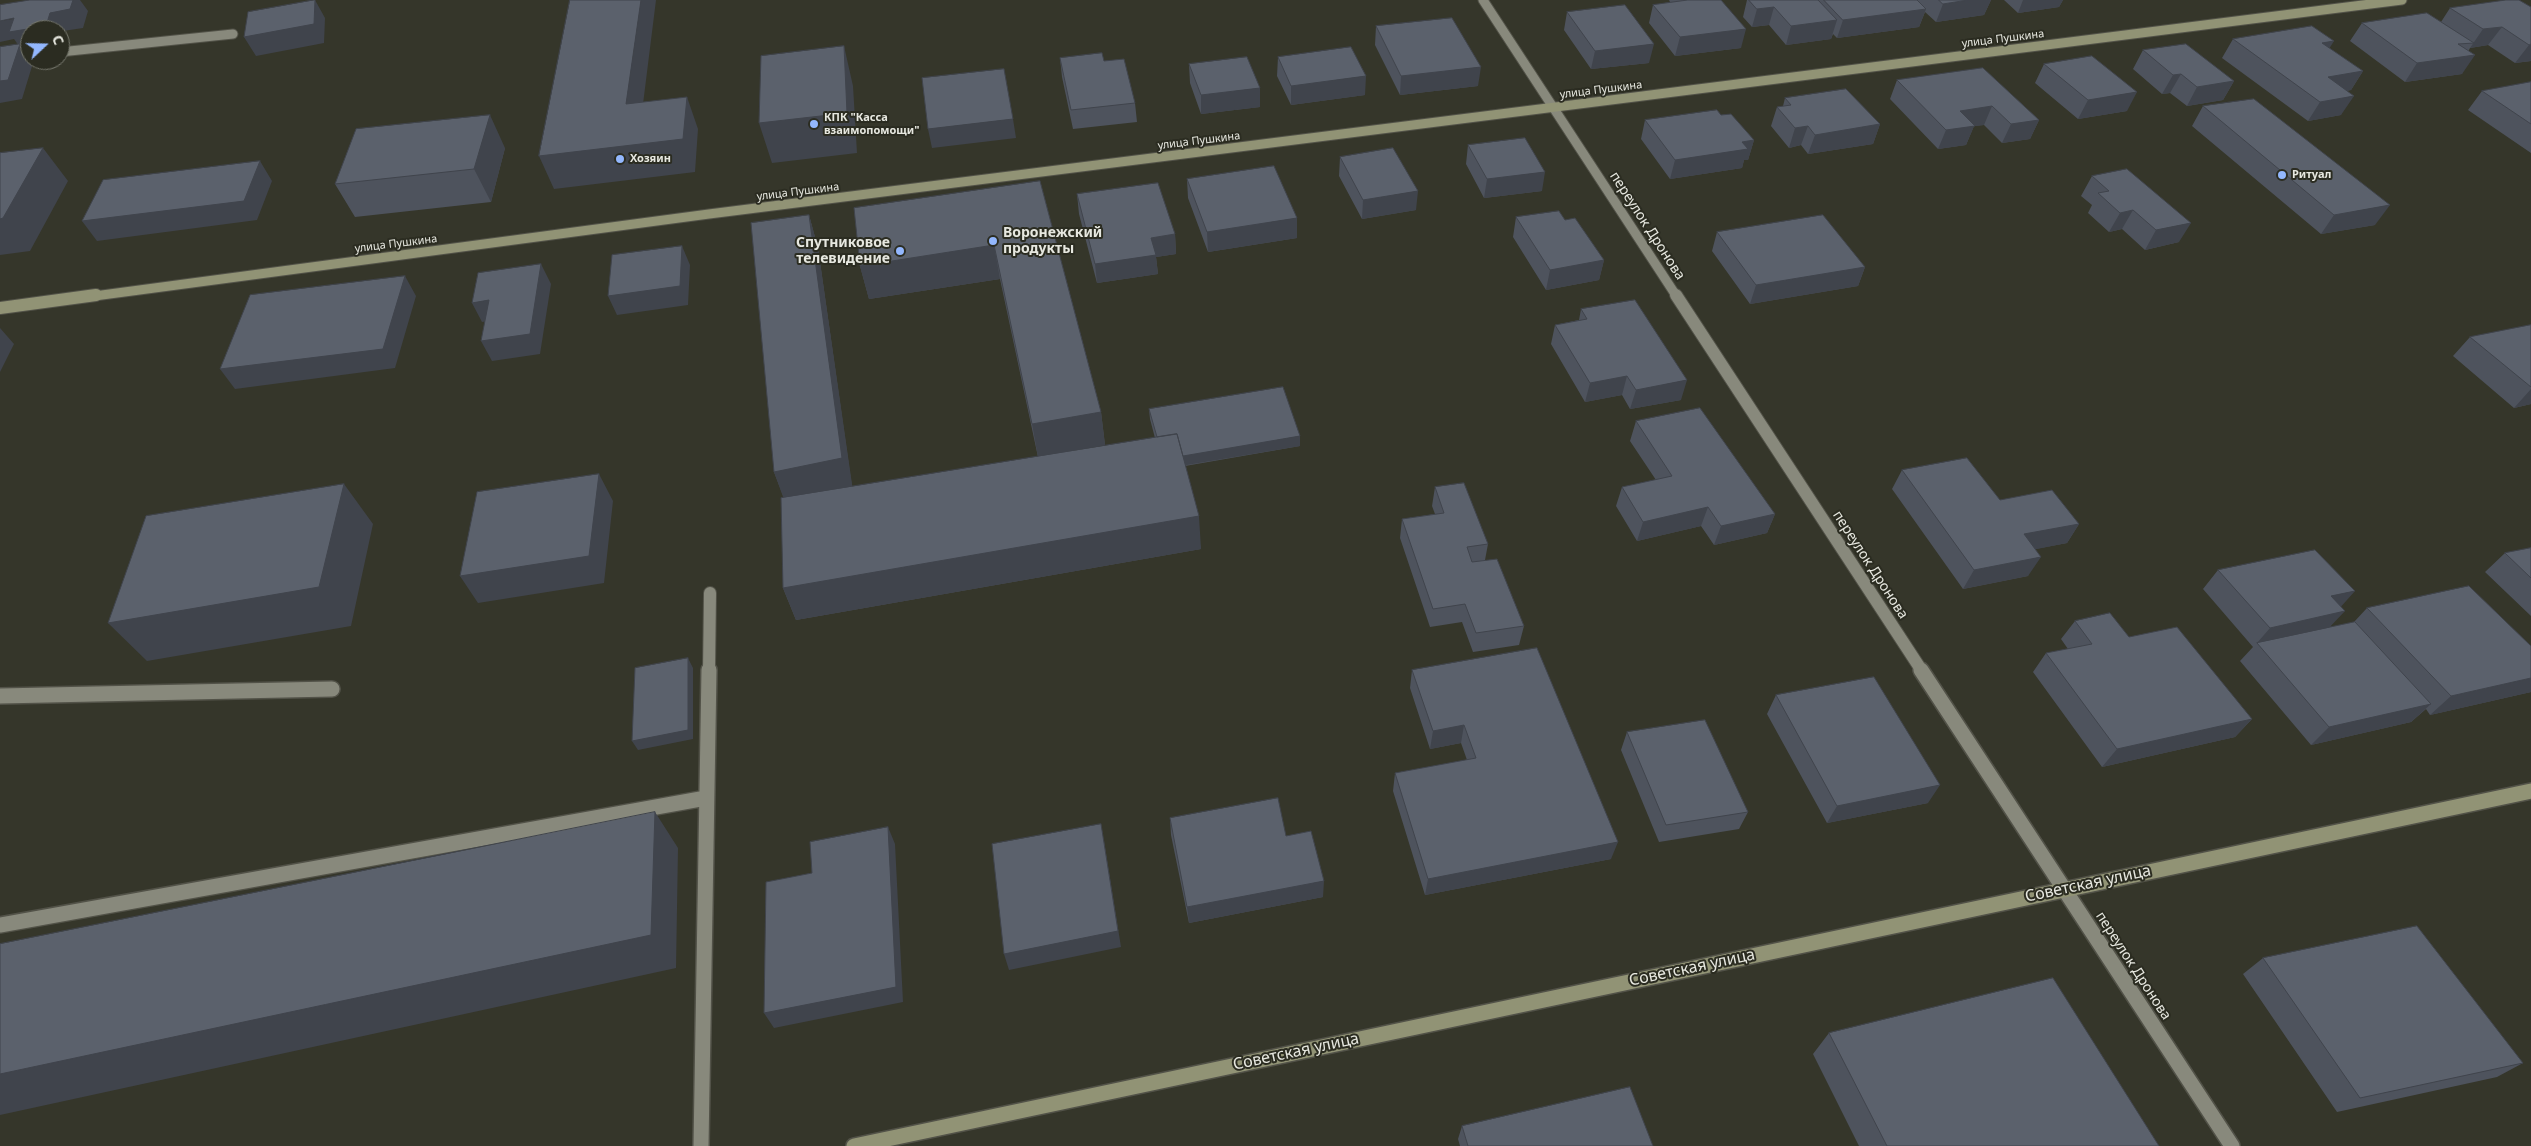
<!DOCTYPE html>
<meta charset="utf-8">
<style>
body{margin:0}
#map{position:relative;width:2531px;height:1146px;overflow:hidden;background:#35362a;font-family:"Noto Sans",sans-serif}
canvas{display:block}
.north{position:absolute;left:20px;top:20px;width:50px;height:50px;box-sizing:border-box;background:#2b2c21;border:1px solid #76776d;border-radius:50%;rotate:69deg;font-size:14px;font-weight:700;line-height:20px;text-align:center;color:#e7e8e0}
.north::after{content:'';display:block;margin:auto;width:18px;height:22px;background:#93b7fd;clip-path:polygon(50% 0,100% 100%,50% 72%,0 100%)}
</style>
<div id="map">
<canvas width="2531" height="1146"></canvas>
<div class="north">С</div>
</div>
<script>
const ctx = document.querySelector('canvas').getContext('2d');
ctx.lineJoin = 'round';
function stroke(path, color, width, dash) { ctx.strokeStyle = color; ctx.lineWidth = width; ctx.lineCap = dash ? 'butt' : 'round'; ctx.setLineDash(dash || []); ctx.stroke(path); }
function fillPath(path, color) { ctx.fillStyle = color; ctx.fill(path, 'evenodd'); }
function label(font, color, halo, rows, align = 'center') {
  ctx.font = font + ' "Noto Sans",sans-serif'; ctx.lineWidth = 4; ctx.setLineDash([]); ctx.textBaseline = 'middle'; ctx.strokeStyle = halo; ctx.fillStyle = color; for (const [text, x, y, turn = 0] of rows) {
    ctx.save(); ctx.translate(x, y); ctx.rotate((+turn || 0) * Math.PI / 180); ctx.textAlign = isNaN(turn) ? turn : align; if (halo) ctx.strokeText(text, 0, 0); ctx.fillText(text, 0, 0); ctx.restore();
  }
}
const laneFar2 = new Path2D(`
 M 60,52 L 233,34
 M 0,61 L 30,56`);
const laneFar1 = new Path2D(`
 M 709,671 L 710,593`);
const lane = new Path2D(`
 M 0,696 L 332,689
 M 0,925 L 706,798
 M 701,1146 L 709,670`);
const streetFar2 = new Path2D(`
 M 1483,0 L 1677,297`);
const streetFar1 = new Path2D(`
 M 1676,295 L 1922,671`);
const street = new Path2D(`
 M 1921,670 L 2232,1146`);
const secondaryFar2 = new Path2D(`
 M 87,297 L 709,214 L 2402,0`);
const secondaryFar1 = new Path2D(`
 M 0,308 L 96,295`);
const secondary = new Path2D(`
 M 854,1146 L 2531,791`);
stroke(laneFar2, '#525248', 11);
stroke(laneFar1, '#525248', 14);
stroke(lane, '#525248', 18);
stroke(streetFar2, '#525248', 11);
stroke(streetFar1, '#525248', 14);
stroke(street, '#525248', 18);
stroke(secondaryFar2, '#525248', 11);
stroke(secondaryFar1, '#525248', 14);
stroke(secondary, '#525248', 18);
stroke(laneFar2, '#88897c', 9);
stroke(laneFar1, '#88897c', 12);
stroke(lane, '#88897c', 15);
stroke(streetFar2, '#88897c', 9);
stroke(streetFar1, '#88897c', 12);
stroke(street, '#88897c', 15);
stroke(secondaryFar2, '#919375', 9);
stroke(secondaryFar1, '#919375', 12);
stroke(secondary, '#919375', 15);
fillPath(new Path2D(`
 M 1669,0 L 1721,0 L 1741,48 L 1675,56 L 1649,23 L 1653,5 L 1670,2 Z
 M 1747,0 L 1991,0 L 1984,15 L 1936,22 L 1925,12 L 1919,27 L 1837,38 L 1833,34 L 1831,39 L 1786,45 L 1769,25 L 1752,27 L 1743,17 Z
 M 2004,0 L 2063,0 L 2059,7 L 2018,13 Z
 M 2531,7 L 2531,61 L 2515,63 L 2488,45 L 2470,48 L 2469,50 L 2462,74 L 2405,82 L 2350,41 L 2362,23 L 2441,22 L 2450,8 Z
 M 1567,12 L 1649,63 L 1591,69 L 1564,30 Z
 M 1376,26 L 1478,86 L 1400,95 L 1375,45 Z
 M 2233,39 L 2329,48 L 2363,71 L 2351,90 L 2346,91 L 2341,115 L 2308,121 L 2222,58 Z
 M 2143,50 L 2234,81 L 2223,100 L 2187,106 L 2170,93 L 2162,94 L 2133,69 Z
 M 1278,57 L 1365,95 L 1291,105 L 1277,76 Z
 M 1060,58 L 1104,61 L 1135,103 L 1137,122 L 1073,129 L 1062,77 Z
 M 1189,64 L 1260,107 L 1201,114 L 1190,83 Z
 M 2044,64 L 2127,111 L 2078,119 L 2035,83 Z
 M 1983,68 L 2039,120 L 2030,139 L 2002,143 L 1984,125 L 1974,126 L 1966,145 L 1938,149 L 1890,99 L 1897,80 Z
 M 2531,82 L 2531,153 L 2468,110 L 2482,91 Z
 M 1785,98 L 1880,124 L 1873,144 L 1808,154 L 1801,145 L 1789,148 L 1771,126 L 1777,107 L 1783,106 Z
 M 2203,106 L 2375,225 L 2321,234 L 2192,126 Z
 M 1721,115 L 1754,140 L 1748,160 L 1744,160 L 1742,168 L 1670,179 L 1641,139 L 1645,120 Z
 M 1468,145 L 1542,191 L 1484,198 L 1466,164 Z
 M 505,148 L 491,202 L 355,217 L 335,184 Z
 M 1340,157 L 1416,210 L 1362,219 L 1339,176 Z
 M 2092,176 L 2179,242 L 2145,250 L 2122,229 L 2109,232 L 2088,213 L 2092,205 L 2081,196 Z
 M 1187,179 L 1297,238 L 1208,252 L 1188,198 Z
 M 1040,181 L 1101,412 L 1105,445 L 1061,453 L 1155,438 L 1150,419 L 1149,409 L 1300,446 L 1185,466 L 1201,549 L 796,620 L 783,588 L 784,498 L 774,472 L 809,215 L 818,248 L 852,487 L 1038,457 L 1000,279 L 869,299 L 860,266 Z
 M 1077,194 L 1175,234 L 1176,254 L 1156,257 L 1158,274 L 1097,283 L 1079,214 Z
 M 1516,217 L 1565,220 L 1604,260 L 1599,280 L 1546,290 L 1513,237 Z
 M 1717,232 L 1865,267 L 1858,286 L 1750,304 L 1712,251 Z
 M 1581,309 L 1681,400 L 1630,409 L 1622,395 L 1585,402 L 1551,344 L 1555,325 L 1579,320 Z
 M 2531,325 L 2531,404 L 2514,408 L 2453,356 L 2470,337 Z
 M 1636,421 L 1775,514 L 1767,533 L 1714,545 L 1701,526 L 1637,541 L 1616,506 L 1622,487 L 1656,480 L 1630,441 Z
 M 1902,470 L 2000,500 L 2079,524 L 2067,543 L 2035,549 L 2028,576 L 1963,589 L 1892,489 Z
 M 1435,487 L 1488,544 L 1485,560 L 1524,626 L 1519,645 L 1473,652 L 1462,622 L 1430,627 L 1400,538 L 1402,519 L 1435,514 L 1432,506 Z
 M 2531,548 L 2531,616 L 2485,572 L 2505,553 Z
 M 2218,570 L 2341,607 L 2330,627 L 2354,622 L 2367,608 L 2531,646 L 2531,692 L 2430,715 L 2426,709 L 2411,722 L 2311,745 L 2240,661 L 2253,647 L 2203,589 Z
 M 2075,621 L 2129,637 L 2252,719 L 2235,737 L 2102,767 L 2033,672 L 2046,653 L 2068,649 L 2061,639 Z
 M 1412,670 L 1611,859 L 1425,895 L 1393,791 L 1395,773 L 1467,760 L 1461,743 L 1430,749 L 1410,688 Z
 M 1776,695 L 1928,803 L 1827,823 L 1767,714 Z
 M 1627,732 L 1748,812 L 1739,829 L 1659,842 L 1621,750 Z
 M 1170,818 L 1286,836 L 1323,897 L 1189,923 L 1171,835 Z
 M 2263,958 L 2523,1063 L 2497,1077 L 2337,1112 L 2243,974 Z
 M 1829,1033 L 2159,1146 L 1859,1146 L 1813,1054 Z
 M 1462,1126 L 1653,1146 L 1460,1146 L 1458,1139 Z`), '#4e535d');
fillPath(new Path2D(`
 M 73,0 L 80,0 L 88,11 L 83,28 L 63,31 L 60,41 L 60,30 L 30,30 L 30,49 L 24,50 L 30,58 L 30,60 L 31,60 L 33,63 L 22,99 L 0,103 L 0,81 L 19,46 L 14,39 L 0,42 L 0,21 L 50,13 Z
 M 315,0 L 325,18 L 324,43 L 256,56 L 244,37 Z
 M 641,0 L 656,0 L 639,136 L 626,104 Z
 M 1968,0 L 1991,0 L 1984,15 L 1936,22 L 1943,4 Z
 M 2023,0 L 2063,0 L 2059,7 L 2018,13 Z
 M 1774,7 L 1769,25 L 1752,27 L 1757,9 Z
 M 1926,9 L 1919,27 L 1837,38 L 1843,20 Z
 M 1837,20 L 1831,39 L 1786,45 L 1791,26 Z
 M 2502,27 L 2488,45 L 2470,48 L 2483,29 Z
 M 1746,29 L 1741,48 L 1675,56 L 1680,37 Z
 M 2334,41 L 2322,60 L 2322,43 Z
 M 1654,44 L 1649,63 L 1591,69 L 1595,51 Z
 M 2531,44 L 2531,61 L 2515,63 L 2529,45 Z
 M 844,46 L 853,86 L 857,153 L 772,163 L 759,123 Z
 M 2475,55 L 2462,74 L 2405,82 L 2417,63 Z
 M 1481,67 L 1478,86 L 1400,95 L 1401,76 Z
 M 2363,71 L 2351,90 L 2316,96 L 2328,77 Z
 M 2181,74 L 2170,93 L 2162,94 L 2173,75 Z
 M 1366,76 L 1365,95 L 1291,105 L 1291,86 Z
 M 2234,81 L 2223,100 L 2187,106 L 2197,87 Z
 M 1260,88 L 1260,107 L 1201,114 L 1201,95 Z
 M 2137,92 L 2127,111 L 2078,119 L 2088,100 Z
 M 2354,96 L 2341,115 L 2308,121 L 2320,102 Z
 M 687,97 L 698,129 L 695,172 L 554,189 L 539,156 Z
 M 1992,106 L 1984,125 L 1974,126 L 1966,145 L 1938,149 L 1946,130 L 1960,111 Z
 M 490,115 L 505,148 L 491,202 L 474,169 Z
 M 1013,119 L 1016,138 L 932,148 L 928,129 Z
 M 2039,120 L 2030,139 L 2002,143 L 2011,124 Z
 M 1880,124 L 1873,144 L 1808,154 L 1815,135 Z
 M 1808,126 L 1801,145 L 1789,148 L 1795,128 Z
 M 1754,140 L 1748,160 L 1744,160 L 1742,168 L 1670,179 L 1675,160 L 1742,142 Z
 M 43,148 L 68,181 L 30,251 L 0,255 L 0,219 Z
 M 260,161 L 272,181 L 257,220 L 97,241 L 82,221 Z
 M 1545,172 L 1542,191 L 1484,198 L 1487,179 Z
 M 1418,191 L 1416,210 L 1362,219 L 1363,200 Z
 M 2390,205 L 2375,225 L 2321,234 L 2334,215 Z
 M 2133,210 L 2122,229 L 2109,232 L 2120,213 Z
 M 809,215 L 818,248 L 853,491 L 786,505 L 774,472 Z
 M 1297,218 L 1297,238 L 1208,252 L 1207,232 Z
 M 2191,223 L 2179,242 L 2145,250 L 2156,230 Z
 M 1175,234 L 1176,254 L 1156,257 L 1158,274 L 1097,283 L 1095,264 L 1151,238 Z
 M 994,245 L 1000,279 L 869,299 L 860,266 Z
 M 682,246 L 690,265 L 688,305 L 617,315 L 608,296 Z
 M 1604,260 L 1599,280 L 1546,290 L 1550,270 Z
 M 541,264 L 551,284 L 540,354 L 492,361 L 481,341 Z
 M 1865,267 L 1858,286 L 1750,304 L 1756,285 Z
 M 405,276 L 416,296 L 395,368 L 235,389 L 220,369 Z
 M 489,300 L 500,319 L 482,322 L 472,303 Z
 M 0,328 L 14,344 L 0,372 Z
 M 1627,376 L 1622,395 L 1585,402 L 1590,383 Z
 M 1687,380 L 1681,400 L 1630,409 L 1636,390 Z
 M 2531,389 L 2531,404 L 2514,408 Z
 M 1101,412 L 1105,445 L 1038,457 L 1032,424 Z
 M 1300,436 L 1300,446 L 1163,469 L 1163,459 Z
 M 599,474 L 613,501 L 604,583 L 478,603 L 460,576 Z
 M 344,484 L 373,524 L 351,626 L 147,661 L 108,623 Z
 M 1708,507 L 1701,526 L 1637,541 L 1643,522 Z
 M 1775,514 L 1767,533 L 1714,545 L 1721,526 Z
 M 1199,516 L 1201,549 L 796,620 L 783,588 Z
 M 2079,524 L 2067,543 L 2012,554 L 2024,534 Z
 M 2041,557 L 2028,576 L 1963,589 L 1974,570 Z
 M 2355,591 L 2338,610 L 2331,596 Z
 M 2345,611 L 2327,630 L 2257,643 L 2270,628 Z
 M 688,658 L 693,668 L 693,739 L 638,750 L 632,741 Z
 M 2531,678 L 2531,692 L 2430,715 L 2451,696 Z
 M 2431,704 L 2411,722 L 2311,745 L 2329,727 Z
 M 2252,719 L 2235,737 L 2102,767 L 2117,749 Z
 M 1464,725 L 1461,743 L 1430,749 L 1433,731 Z
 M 1940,785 L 1928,803 L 1827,823 L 1837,806 Z
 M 655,812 L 678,848 L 676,968 L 0,1115 L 0,1074 Z
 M 888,827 L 895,844 L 903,1002 L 774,1028 L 764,1013 Z
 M 1104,841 L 1121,947 L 1009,970 L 1004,954 Z
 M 1618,842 L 1611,859 L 1425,895 L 1428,879 Z
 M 1324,881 L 1323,897 L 1189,923 L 1187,907 Z`), '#40444c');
const building = new Path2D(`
 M 30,0 L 73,0 L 70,9 L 50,13 L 46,26 L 9,32 L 14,18 L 0,21 L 0,5 Z
 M 315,0 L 314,24 L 244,37 L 248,12 Z
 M 570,0 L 641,0 L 626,104 L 687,97 L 683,139 L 539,156 Z
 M 1688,0 L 1721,0 L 1746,29 L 1680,37 L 1653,5 Z
 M 1749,0 L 1818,0 L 1837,20 L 1791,26 L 1774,7 L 1757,9 Z
 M 1824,0 L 1917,0 L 1926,9 L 1843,20 Z
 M 1939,0 L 1968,0 L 1943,4 Z
 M 2506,0 L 2519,0 L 2531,7 L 2531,44 L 2529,45 L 2502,27 L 2483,29 L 2450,8 Z
 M 1625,5 L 1654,44 L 1595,51 L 1567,12 Z
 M 2427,13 L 2474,43 L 2458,44 L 2475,55 L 2417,63 L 2362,23 Z
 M 1452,18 L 1481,67 L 1401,76 L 1376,26 Z
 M 2312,26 L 2334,41 L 2322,43 L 2363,71 L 2328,77 L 2354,96 L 2320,102 L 2233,39 Z
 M 20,44 L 8,80 L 0,81 L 0,47 Z
 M 2186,44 L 2234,81 L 2197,87 L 2181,74 L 2173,75 L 2143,50 Z
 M 844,46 L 847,113 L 759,123 L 761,56 Z
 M 1351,47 L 1366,76 L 1291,86 L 1278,57 Z
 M 1102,53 L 1104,61 L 1124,59 L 1135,103 L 1071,110 L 1060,58 Z
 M 2092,56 L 2137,92 L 2088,100 L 2044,64 Z
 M 1247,57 L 1260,88 L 1201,95 L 1189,64 Z
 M 1983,68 L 2039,120 L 2011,124 L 1992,106 L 1960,111 L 1975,126 L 1946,130 L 1897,80 Z
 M 1004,69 L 1013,119 L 928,129 L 922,78 Z
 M 2531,82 L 2531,124 L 2482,91 Z
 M 1846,89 L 1880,124 L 1815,135 L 1808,126 L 1795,128 L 1777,107 L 1791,105 L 1785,98 Z
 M 2254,99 L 2390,205 L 2334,215 L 2203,106 Z
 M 1717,110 L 1721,115 L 1731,114 L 1754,140 L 1742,142 L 1748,149 L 1675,160 L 1645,120 Z
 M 490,115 L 474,169 L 335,184 L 356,129 Z
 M 1525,138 L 1545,172 L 1487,179 L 1468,145 Z
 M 43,148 L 3,218 L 0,219 L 0,153 Z
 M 1393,148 L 1418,191 L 1363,200 L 1340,157 Z
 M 260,161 L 244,201 L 82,221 L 103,180 Z
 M 1274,166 L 1297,218 L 1207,232 L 1187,179 Z
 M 2127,169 L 2191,223 L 2156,230 L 2133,210 L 2120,213 L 2098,193 L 2109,191 L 2092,176 Z
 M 1040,181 L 1101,412 L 1032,424 L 994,245 L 860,266 L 854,208 Z
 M 1158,183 L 1175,234 L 1151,238 L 1156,255 L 1095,264 L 1077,194 Z
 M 1559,211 L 1565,220 L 1575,218 L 1604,260 L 1550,270 L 1516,217 Z
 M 809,215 L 842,458 L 774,472 L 751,223 Z
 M 1823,215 L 1865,267 L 1756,285 L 1717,232 Z
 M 682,246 L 680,286 L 608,296 L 612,255 Z
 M 541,264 L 530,334 L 481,341 L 489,300 L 472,303 L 478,273 Z
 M 405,276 L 383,349 L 220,369 L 250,295 Z
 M 1635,300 L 1687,380 L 1636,390 L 1627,376 L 1590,383 L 1555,325 L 1587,319 L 1581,309 Z
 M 2531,325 L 2531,387 L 2470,337 Z
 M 1283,387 L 1300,436 L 1183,456 L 1177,434 L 1157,437 L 1149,409 Z
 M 1700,408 L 1775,514 L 1721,526 L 1708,507 L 1643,522 L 1622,487 L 1672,476 L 1636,421 Z
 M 1177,434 L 1199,516 L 783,588 L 781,498 Z
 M 1967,458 L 2000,500 L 2052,490 L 2079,524 L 2024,534 L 2041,557 L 1974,570 L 1902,470 Z
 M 599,474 L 589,556 L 460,576 L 477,492 Z
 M 1464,483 L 1488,544 L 1467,547 L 1472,562 L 1497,559 L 1524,626 L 1476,633 L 1465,604 L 1433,609 L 1402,519 L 1444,513 L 1435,487 Z
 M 344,484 L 319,587 L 108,623 L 146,516 Z
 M 2531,548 L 2531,578 L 2505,553 Z
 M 2315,550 L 2355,591 L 2331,596 L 2345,611 L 2270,628 L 2218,570 Z
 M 2469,586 L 2531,646 L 2531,678 L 2451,696 L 2367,608 Z
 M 2110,613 L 2129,637 L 2177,627 L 2252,719 L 2117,749 L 2046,653 L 2092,644 L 2075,621 Z
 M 2355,622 L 2431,704 L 2329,727 L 2257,643 Z
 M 1537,648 L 1618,842 L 1428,879 L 1395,773 L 1476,758 L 1464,725 L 1433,731 L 1412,670 Z
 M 688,658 L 688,730 L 632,741 L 635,668 Z
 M 1874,677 L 1940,785 L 1837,806 L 1776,695 Z
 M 1705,720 L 1748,812 L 1666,825 L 1627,732 Z
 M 1278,798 L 1286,836 L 1311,831 L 1324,881 L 1187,907 L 1170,818 Z
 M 655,812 L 651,935 L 0,1074 L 0,944 Z
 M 1101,824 L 1118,931 L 1004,954 L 992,844 Z
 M 888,827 L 896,987 L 764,1013 L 766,882 L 812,873 L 810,842 Z
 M 2417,926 L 2523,1063 L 2360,1098 L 2263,958 Z
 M 2053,978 L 2159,1146 L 1887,1146 L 1829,1033 Z
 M 1630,1087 L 1653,1146 L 1468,1146 L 1462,1126 Z`);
fillPath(building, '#5b616c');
stroke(building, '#40444c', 1);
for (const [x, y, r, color] of [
 [814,124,5,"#93b7fd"],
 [620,159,5,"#93b7fd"],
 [2282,175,5,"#93b7fd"],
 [993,241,5,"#93b7fd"],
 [900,251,5,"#93b7fd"]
]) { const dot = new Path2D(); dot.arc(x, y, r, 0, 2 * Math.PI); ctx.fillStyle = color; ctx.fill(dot); stroke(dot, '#2b2c21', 2); }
label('11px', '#e7e8e0', '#2b2c21', [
 ["улица Пушкина",2003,39,-7],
 ["улица Пушкина",1601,90,-7],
 ["улица Пушкина",1199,141,-7],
 ["улица Пушкина",798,192,-7],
 ["улица Пушкина",396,244,-7]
]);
label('bold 11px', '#e7e8e0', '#2b2c21', [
 ["КПК \"Касса",824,118],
 ["взаимопомощи\"",824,131],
 ["Хозяин",630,159],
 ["Ритуал",2292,175]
], 'left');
label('14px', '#e7e8e0', '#2b2c21', [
 ["переулок Дронова",1647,226,57],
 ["переулок Дронова",1870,565,57],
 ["переулок Дронова",2133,966,57]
]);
label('bold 14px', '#e7e8e0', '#2b2c21', [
 ["Воронежский",1003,233],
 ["продукты",1003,249],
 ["Спутниковое",890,243,"right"],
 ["телевидение",890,259,"right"]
], 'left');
label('16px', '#e7e8e0', '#2b2c21', [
 ["Советская улица",2088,884,-12],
 ["Советская улица",1692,968,-12],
 ["Советская улица",1296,1052,-12]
]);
</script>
